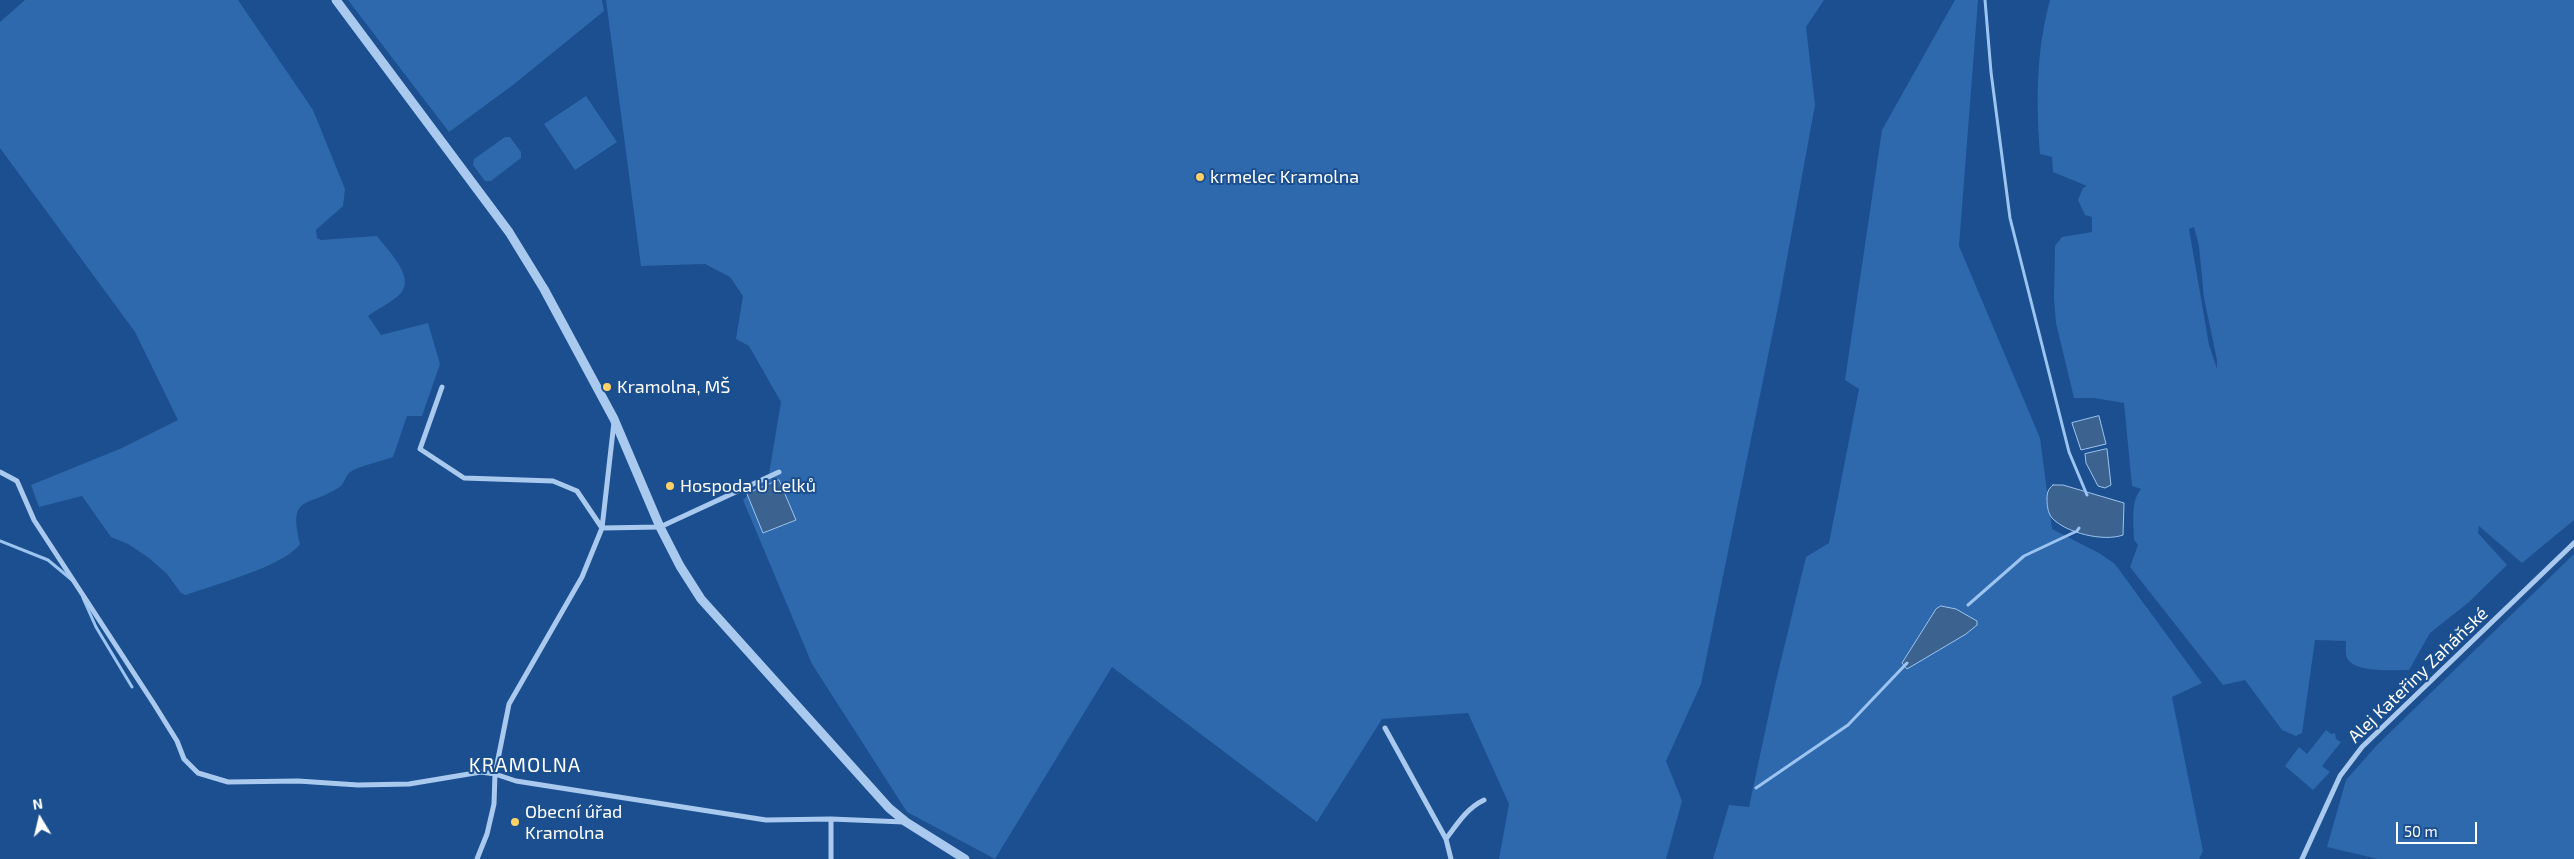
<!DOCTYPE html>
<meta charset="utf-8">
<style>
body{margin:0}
#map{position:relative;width:2574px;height:859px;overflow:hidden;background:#1b4f8f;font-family:"Exo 2",sans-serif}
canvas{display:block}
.north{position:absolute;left:15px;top:794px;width:50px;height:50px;-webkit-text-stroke:4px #1b4f8f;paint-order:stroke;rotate:351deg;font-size:14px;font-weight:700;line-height:20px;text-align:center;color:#fff}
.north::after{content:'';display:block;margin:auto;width:18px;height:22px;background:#fff;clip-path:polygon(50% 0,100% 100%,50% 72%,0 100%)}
.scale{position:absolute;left:2396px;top:822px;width:81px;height:22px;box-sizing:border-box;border:2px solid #fff;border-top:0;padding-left:6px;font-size:15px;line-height:18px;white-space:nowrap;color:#fff;-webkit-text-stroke:4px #1b4f8f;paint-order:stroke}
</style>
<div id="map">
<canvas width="2574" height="859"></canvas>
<div class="north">N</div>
<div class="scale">50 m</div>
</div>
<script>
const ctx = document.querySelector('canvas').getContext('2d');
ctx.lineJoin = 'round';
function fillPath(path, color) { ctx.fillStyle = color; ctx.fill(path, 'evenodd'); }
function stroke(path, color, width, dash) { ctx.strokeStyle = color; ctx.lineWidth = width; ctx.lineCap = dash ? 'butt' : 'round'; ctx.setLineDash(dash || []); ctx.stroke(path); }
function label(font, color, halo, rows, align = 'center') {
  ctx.font = font + ' "Exo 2",sans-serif'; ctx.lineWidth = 4; ctx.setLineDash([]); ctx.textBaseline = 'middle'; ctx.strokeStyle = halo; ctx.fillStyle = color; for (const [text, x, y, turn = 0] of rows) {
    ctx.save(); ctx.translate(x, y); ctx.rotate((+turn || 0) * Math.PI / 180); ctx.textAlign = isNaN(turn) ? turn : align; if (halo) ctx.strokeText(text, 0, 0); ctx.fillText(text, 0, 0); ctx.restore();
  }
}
fillPath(new Path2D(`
 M 25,0 L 238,0 L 313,110 L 345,189 L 343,206 L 316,230 L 317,238 L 321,240 L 377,236 C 387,250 419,279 398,296 C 389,304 377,309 368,316 L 381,335 L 428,323 L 440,364 L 422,416 L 407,416 L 393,457 C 383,461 357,466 349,473 C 345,477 344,485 338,488 C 307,508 288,494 300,544 C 285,566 213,585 186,595 L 181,593 L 167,574 L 149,558 L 128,544 L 111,537 L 82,496 L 39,507 L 31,485 L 122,448 L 178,420 L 135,332 L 0,148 L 0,22 Z
 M 348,0 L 602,0 L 604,11 L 513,85 L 449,132 Z
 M 606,0 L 1824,0 L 1806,27 L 1815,105 L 1779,302 L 1701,684 L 1666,761 L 1682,801 L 1666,859 L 1499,859 L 1509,804 L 1468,713 L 1382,719 L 1317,822 L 1112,667 L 995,859 L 907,812 L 812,664 L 743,500 L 769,474 L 781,402 L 749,346 L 736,339 L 743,296 L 730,277 L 705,264 L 641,266 Z
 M 1955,0 L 1978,0 L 1959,246 L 2040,438 L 2052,529 L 2099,553 L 2115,564 L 2202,683 L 2172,697 L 2203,851 L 2199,859 L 1713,859 L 1729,805 L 1749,807 L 1775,685 L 1806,557 L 1829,543 L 1859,389 L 1845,380 L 1882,130 Z
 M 2050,0 L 2574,0 L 2574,520 L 2522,563 L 2479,526 L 2478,533 L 2507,565 L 2469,602 L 2430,633 L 2409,670 C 2394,670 2354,673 2347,658 C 2345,654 2346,646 2346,641 L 2315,640 L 2302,733 L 2296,736 L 2282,730 L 2245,680 L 2223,685 L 2130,567 L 2138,545 L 2134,540 C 2134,523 2130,502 2141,489 L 2132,486 L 2124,403 L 2094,398 L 2074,398 L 2056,323 L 2054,299 L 2055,246 L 2062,237 L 2092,232 L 2092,217 L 2085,215 L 2078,200 L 2083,188 L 2087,186 L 2053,172 L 2052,157 L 2040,154 C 2036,101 2036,52 2050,0 ZM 2194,227 L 2199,246 L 2204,298 L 2217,360 L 2217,369 L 2209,345 L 2189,229 Z
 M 586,96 L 617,142 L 575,170 L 544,124 Z
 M 505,137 L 510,137 L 521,152 L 521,158 L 491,181 L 485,181 L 473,165 L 474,159 Z
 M 2574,554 L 2574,859 L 2378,859 L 2327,847 L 2346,780 L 2377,745 Z
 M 2326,730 L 2331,734 L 2335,733 L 2336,739 L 2341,742 L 2322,766 L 2330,772 L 2313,790 L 2285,766 L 2299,747 L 2307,754 Z`), '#2e69ad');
const water = new Path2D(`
 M 2099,416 L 2106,444 L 2081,450 L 2072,423 Z
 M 2107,449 L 2111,485 L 2105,488 L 2098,486 L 2086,463 L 2085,454 Z
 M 779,480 L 796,520 L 763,533 L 747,494 Z
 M 2053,485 L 2063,485 L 2124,503 L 2123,535 C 2104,542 2066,533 2052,518 C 2048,513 2047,506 2047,499 C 2047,493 2048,489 2053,485 Z
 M 1941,606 L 1956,609 L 1977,621 L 1977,625 L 1966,634 L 1907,669 L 1902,663 L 1936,609 Z`);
fillPath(water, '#3c6290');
stroke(water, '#9cc4f0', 1);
stroke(new Path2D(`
 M 1985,0 L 1991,72 L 2010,218 L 2069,452 L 2087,495
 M 0,541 L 48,560 L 72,580
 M 83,598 L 96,627 L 132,687
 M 1968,605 L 2024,556 L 2077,531 L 2079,528
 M 1756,788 L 1848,725 L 1907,663`), '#9cc4f0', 3);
stroke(new Path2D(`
 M 442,387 L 420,449 L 464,478 L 553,481 L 577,491 L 602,528 L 660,527 L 779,472
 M 0,472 L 17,481 L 34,520 L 154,704 L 177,741 L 184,759 L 198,773 L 228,782 L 298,781 L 358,785 L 409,784 L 481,772 L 495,774 L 516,781 L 766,820 L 831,819 L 904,822
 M 1385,728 L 1446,839 L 1451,859
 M 1446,839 C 1457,824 1467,808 1484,800
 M 477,859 L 487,834 L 494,804 L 495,774 L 509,704 L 582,577 L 602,528 L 614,422
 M 831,859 L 831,819
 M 2302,859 L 2340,776 L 2362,747 L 2574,543`), '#a9c9ee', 5);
stroke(new Path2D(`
 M 336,0 L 509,232 L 544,289 L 614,419 L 660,527 L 680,566 L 701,599 L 889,808 L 906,822 L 965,859`), '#a9c9ee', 9);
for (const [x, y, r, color] of [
 [1200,177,5,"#ffd166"],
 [607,387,5,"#ffd166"],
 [670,486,5,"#ffd166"],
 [515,822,5,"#ffd166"]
]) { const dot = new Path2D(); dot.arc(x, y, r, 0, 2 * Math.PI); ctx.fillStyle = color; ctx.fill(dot); stroke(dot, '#1b4f8f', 2); }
label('18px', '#fff', '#1b4f8f', [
 ["krmelec Kramolna",1210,177],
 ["Kramolna, MŠ",617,387],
 ["Hospoda U Lelků",680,486],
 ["Obecní úřad",525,812],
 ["Kramolna",525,833]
], 'left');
label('18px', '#fff', '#1b4f8f', [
 ["Alej Kateřiny Zaháňské",2418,675,-44]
]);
ctx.letterSpacing = '1px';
label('20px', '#fff', '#1b4f8f', [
 ["KRAMOLNA",525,765]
]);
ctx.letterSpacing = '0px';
</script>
